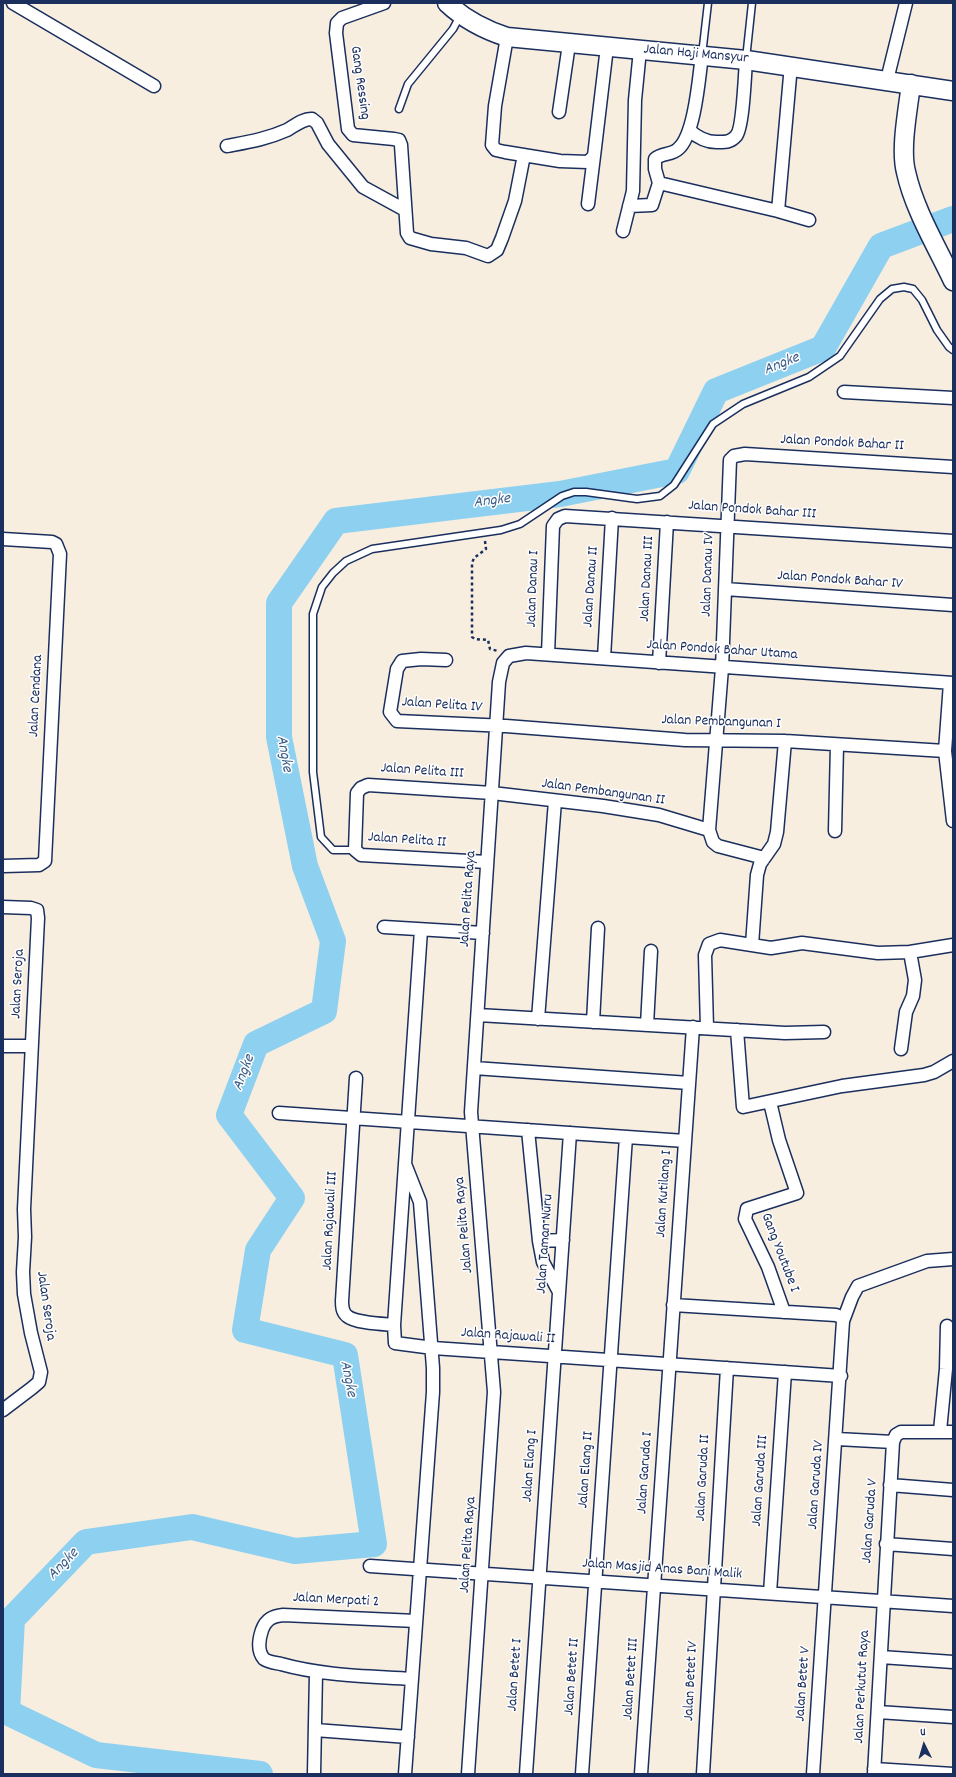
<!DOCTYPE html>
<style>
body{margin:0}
#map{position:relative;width:956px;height:1777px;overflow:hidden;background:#f7eee0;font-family:Dekko,sans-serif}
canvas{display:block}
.frame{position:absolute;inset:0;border:4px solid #1b2f5e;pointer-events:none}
.north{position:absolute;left:904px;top:1725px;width:40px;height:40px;-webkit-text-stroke:3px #fff;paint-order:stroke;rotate:355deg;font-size:11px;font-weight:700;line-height:16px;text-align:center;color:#1b2f5e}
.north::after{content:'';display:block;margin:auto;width:14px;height:18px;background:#1b2f5e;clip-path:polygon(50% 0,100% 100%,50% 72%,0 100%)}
</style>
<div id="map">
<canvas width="956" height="1777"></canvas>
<div class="frame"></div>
<div class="north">U</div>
</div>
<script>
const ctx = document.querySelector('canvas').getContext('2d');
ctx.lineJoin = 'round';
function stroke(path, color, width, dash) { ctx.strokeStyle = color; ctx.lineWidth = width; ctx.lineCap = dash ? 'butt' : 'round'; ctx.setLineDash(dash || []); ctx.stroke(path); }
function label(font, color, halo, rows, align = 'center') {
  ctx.font = font + ' Dekko,sans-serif'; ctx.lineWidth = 3; ctx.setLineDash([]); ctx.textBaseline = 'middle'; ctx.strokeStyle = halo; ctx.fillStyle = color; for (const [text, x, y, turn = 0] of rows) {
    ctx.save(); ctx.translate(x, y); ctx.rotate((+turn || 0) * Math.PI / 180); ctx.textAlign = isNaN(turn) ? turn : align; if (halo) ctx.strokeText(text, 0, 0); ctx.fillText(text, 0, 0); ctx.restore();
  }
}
stroke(new Path2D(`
 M 260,1774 L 96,1755 L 7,1712 L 12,1619 L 86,1542 L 192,1527 L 295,1551 L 374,1544 L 345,1355 L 245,1330 L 258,1250 L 292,1198 L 229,1115 L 256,1044 L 324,1011 L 333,941 L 305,866 L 279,737 L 279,603 L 336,521 L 560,494 L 677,471 L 716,391 L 823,348 L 881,246 L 953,219`), '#8ed0f0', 26);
const lane = new Path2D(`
 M 702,55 L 708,3
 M 746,59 L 752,3
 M 399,109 L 408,84 L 453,29 L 460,16
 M 355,850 L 333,850 L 321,837 L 313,772 L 313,614 L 322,587 L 333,573 L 346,561 L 372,549 L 501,530 L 520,524 L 562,496 L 574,492 L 586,492 L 637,499 L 660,496 L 674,485 L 713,424 L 743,404 L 809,377 L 840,356 L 880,299 L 892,289 L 904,287 L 913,289 L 922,300 L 937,330 L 949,347 L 953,350`);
const street = new Path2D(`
 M 13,3 L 154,86
 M 384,3 L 342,18 L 337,23 L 336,33 L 348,129 L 353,135 L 394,139 L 399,140 L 401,145 L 407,233 L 410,238 L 431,244 L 466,248 L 488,256 L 497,250 L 502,238 L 515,201 L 524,155
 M 507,37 L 495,106 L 492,145 L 496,150 L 505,152 L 560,161 L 588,162 L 594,156 L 607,47
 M 887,80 L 906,3
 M 559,112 L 569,44
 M 689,130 C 698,138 707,143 719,142 C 726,142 731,142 736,136 C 743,129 745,73 746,60
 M 227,146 C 248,142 267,139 287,130 C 294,126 304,118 312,119 L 317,123 L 328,144 L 363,187 L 405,210
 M 659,183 L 778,211 L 809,220
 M 588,204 L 594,156
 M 629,206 L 652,205 L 659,183 L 655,169 L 655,159 C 661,153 672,155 678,149 C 695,135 699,77 702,55
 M 778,211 L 791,65
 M 623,231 L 633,191 L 635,100 L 640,50
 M 844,392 L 953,398
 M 3,539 L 52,542 L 56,544 L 60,554 L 45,861 L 39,865 L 3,866
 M 725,589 L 953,605
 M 548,654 L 553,526 L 558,519 L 565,516 L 953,541
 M 604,658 L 612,518
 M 446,660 L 421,659 L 402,661 L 397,669 L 390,712 L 397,721 L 506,726 L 685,740 L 785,741 L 945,751
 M 659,663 L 667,522
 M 950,683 L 945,751 L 953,821
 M 835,831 L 837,745
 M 764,858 L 718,846 L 713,842 L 709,830 L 722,668 L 730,460 L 734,456 L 745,454 L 953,467
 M 487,862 L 361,855 L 355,850 L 357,793 L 361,788 L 368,785 L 492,793 L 603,806 L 659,815 L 709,830
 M 3,907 L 31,908 L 37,910 L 38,918 L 24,1209 L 25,1237 L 23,1272 L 24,1294 L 31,1333 L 41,1372 L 39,1382 L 32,1388 L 3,1410
 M 384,927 L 483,933
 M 421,930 L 394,1325 L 395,1343 L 433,1348 L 841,1376
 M 752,945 L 757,875 L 760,864 L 774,844 L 777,832 L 785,741
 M 910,952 L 953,945
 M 478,1015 L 785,1033 L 824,1032
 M 538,1019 L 555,801
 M 593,1022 L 598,928
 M 647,1025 L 651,951
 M 707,1028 L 705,955 L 709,944 L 720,940 L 771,948 L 802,943 L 878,953 L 910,952 L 915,980 L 913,996 L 906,1012 L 901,1049
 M 737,1030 L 743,1107 L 842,1086 L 924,1075 L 934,1072 L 953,1061
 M 3,1046 L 31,1046
 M 474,1068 L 689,1083
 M 356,1078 L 342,1301 C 342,1306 342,1312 347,1316 C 355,1323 383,1324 394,1325
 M 770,1102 L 779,1140 L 797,1193 L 747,1209 L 745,1219 L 768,1267 L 784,1312
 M 279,1113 L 685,1141
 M 528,1130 L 539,1241 L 543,1262 L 559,1292
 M 539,1241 L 563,1240
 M 673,1305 L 836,1315 L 841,1317 L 843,1321 L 813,1774
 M 843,1321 L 852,1297 L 858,1286 L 927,1261 L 953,1259
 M 940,1431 L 946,1369 L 947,1326
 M 837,1439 L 893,1442
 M 890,1485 L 953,1490
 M 886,1544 L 953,1549
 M 370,1566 L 953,1606
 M 770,1593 L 785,1372
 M 881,1657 L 953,1662
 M 412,1679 C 368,1676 324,1676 281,1664 C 276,1663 268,1662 264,1659 C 257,1651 259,1639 262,1630 C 266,1619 273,1616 283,1615 L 416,1621
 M 878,1712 L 953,1717
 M 315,1730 L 408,1737
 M 874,1769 L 953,1774
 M 314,1774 L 316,1673
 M 405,1774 L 433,1392 L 433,1368 L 420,1202 L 405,1164
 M 468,1774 L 494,1392 L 471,1112 L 499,682 L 503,663 L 509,656 L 526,653 L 953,683
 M 526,1774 L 570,1133
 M 582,1774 L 626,1137
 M 641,1774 L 693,1027
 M 703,1774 L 727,1368
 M 874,1774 L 893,1442 L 896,1435 L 901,1432 L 953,1432`);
const secondary = new Path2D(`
 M 447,3 C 464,19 485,30 507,37 L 746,60 L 953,91
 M 911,84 C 908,109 900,149 906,172 C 914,209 937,247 953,281`);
stroke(lane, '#1b2f5e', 9);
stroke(street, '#1b2f5e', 15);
stroke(secondary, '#1b2f5e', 21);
stroke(new Path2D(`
 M 485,541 L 486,549 L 474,558 L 472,563 L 472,637 L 475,639 L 488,640 L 490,649 L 498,651`), '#1b2f5e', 2.5, [3, 3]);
stroke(lane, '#fff', 6);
stroke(street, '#fff', 12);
stroke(secondary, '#fff', 18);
label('15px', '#1b2f5e', '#fff', [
 ["Jalan Haji Mansyur",696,55,5],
 ["Gang Ressing",359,83,82],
 ["Jalan Pondok Bahar II",842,444,3],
 ["Jalan Pondok Bahar III",752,511,4],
 ["Jalan Danau IV",709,575,-88],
 ["Jalan Danau III",648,579,-87],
 ["Jalan Pondok Bahar IV",840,581,4],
 ["Jalan Danau II",592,587,-86],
 ["Jalan Danau I",534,589,-88],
 ["Jalan Pondok Bahar Utama",722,651,4],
 ["Jalan Cendana",37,696,-87],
 ["Jalan Pelita IV",442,706,4],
 ["Jalan Pembangunan I",721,723,2],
 ["Jalan Pelita III",422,772,4],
 ["Jalan Pembangunan II",603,793,8],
 ["Jalan Pelita II",407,841,4],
 ["Jalan Pelita Raya",469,899,-86],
 ["Jalan Seroja",19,984,-87],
 ["Jalan Kutilang I",665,1194,-86],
 ["Jalan Rajawali III",331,1221,-87],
 ["Jalan Pelita Raya",465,1225,-95],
 ["Jalan Taman Nuru",546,1244,-86],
 ["Gang Youtube I",779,1253,69],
 ["Jalan Seroja",45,1306,82],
 ["Jalan Rajawali II",508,1337,4],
 ["Jalan Elang I",531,1466,-86],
 ["Jalan Elang II",587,1470,-86],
 ["Jalan Garuda I",646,1473,-86],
 ["Jalan Garuda II",704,1478,-87],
 ["Jalan Garuda III",761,1481,-86],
 ["Jalan Garuda IV",817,1485,-86],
 ["Jalan Garuda V",871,1521,-86],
 ["Jalan Pelita Raya",469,1545,-86],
 ["Jalan Masjid Anas Bani Malik",662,1570,4],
 ["Jalan Merpati 2",336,1601,3],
 ["Jalan Betet I",516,1675,-86],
 ["Jalan Betet II",573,1677,-86],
 ["Jalan Betet III",632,1679,-86],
 ["Jalan Betet IV",692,1681,-87],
 ["Jalan Betet V",804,1684,-86],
 ["Jalan Perkutut Raya",863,1687,-87]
]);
label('italic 16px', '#3e5f8a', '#fff', [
 ["Angke",782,365,-22],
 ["Angke",492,502,-7],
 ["Angke",283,754,80],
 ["Angke",245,1073,-69],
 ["Angke",347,1379,79],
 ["Angke",64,1565,-46]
]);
</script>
